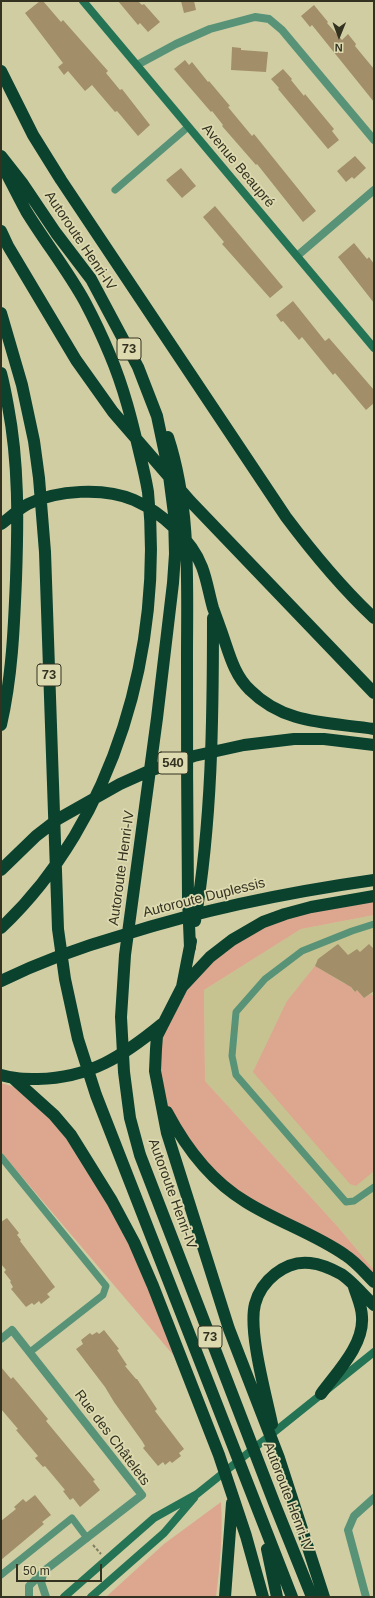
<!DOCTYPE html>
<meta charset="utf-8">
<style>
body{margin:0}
#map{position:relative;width:375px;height:1598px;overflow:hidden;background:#d0cda3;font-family:Arial,sans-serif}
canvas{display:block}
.frame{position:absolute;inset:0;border:2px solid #333221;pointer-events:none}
.north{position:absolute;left:319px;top:16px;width:40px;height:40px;-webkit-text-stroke:3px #dddab0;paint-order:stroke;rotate:181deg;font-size:11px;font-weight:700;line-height:16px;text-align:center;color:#333221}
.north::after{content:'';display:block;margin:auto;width:14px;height:18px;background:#333221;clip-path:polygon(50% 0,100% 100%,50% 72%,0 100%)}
.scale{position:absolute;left:16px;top:1564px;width:86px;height:18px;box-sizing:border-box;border:2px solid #333221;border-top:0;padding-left:5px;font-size:12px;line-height:14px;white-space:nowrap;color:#333221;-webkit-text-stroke:3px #dddab0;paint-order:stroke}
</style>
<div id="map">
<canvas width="375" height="1598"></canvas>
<div class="frame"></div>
<div class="north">N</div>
<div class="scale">50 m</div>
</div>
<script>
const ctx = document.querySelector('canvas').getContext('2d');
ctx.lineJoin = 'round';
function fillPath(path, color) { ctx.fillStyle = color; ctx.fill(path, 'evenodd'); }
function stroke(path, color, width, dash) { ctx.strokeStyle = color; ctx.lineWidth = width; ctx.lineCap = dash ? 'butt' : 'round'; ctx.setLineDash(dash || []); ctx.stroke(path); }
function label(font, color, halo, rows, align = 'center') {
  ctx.font = font + ' Arial,sans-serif'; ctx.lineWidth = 3.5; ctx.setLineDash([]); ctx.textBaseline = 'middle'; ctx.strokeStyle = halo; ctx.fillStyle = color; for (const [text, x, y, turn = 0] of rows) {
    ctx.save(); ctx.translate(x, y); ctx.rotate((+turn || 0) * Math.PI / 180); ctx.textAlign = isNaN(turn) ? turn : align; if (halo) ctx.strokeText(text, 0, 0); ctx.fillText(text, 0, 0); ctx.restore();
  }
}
fillPath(new Path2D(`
 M 374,915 L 374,1270 L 338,1227 L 205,1081 L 204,990 L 301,929 Z`), '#c7c391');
fillPath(new Path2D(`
 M 374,896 L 374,915 L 301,929 L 204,990 L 205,1081 L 338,1227 L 374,1270 L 374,1282 L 367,1275 L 227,1189 L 169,1116 L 156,1049 L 197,971 L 263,922 Z
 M 315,966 L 345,984 L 347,982 L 354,992 L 357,990 L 364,998 L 371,994 L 374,997 L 374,1171 L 356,1186 L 350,1184 L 253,1072 L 287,1001 Z
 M 1,1083 L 25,1090 L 39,1101 L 112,1201 L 186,1370 L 1,1152 Z
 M 221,1502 C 223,1534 220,1565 216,1597 L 106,1597 L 164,1544 Z`), '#dca68f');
fillPath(new Path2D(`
 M 40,1 L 43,1 L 61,22 L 63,20 L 108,71 L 106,73 L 120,90 L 122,89 L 150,125 L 138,136 L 117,111 L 115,112 L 92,85 L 85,91 L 68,71 L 64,75 L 58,67 L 63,63 L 25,13 Z
 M 118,1 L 138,1 L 142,5 L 144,4 L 160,22 L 148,32 L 140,23 L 138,25 Z
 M 181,1 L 194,1 L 196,10 L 184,13 Z
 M 314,5 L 328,22 L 327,23 L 342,40 L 348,34 L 356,44 L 355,46 L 374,69 L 374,102 L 312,25 L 310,27 L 301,16 Z
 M 232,47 L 241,48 L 241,50 L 268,52 L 266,72 L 231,70 Z
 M 185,60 L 189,65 L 192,62 L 208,82 L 209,81 L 230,106 L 228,107 L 252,136 L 254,134 L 316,211 L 303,222 L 257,164 L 256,165 L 222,126 L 223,125 L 212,111 L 211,112 L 174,69 Z
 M 283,69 L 292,79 L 291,80 L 304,96 L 305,94 L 334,129 L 332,131 L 339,140 L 328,149 L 278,89 L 279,88 L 271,79 Z
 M 355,156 L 366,168 L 354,179 L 352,177 L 346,182 L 337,171 Z
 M 181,168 L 196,186 L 182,198 L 166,180 Z
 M 215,206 L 283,287 L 270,298 L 222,244 L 224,242 L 203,217 Z
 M 354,243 L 367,259 L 369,257 L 374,264 L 374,303 L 338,257 Z
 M 293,301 L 325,341 L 329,338 L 374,390 L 374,403 L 366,410 L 335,373 L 333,375 L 302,337 L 299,340 L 283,321 L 281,322 L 276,315 Z
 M 338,944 L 348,955 L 357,949 L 360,952 L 369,944 L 374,949 L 374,991 L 364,998 L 357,990 L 355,992 L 351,987 L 315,966 L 318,959 Z
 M 7,1218 L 19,1233 L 17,1235 L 21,1240 L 20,1241 L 55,1287 L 47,1294 L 50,1297 L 41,1304 L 39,1301 L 34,1305 L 32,1303 L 26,1307 L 11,1289 L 13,1287 L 10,1282 L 11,1281 L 4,1272 L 6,1270 L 1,1264 L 1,1222 Z
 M 104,1330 L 119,1349 L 117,1350 L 127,1365 L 125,1366 L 136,1379 L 137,1379 L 157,1409 L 155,1411 L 184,1449 L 179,1453 L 181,1456 L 172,1463 L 170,1461 L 165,1465 L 163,1462 L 158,1466 L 143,1448 L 145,1446 L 142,1441 L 114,1402 L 105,1387 L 76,1349 L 83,1344 L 81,1340 L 90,1333 L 92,1335 L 97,1332 L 99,1334 Z
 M 1,1367 L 11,1379 L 13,1377 L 34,1402 L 48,1419 L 46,1421 L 95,1480 L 93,1481 L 100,1490 L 80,1507 L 73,1498 L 70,1500 L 63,1491 L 65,1490 L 45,1466 L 43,1467 L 35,1458 L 38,1456 L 16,1430 L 18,1429 L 1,1409 Z
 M 35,1495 L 51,1515 L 42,1522 L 44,1524 L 1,1560 L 1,1521 L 16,1509 L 14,1507 L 23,1499 L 26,1502 Z`), '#a28f6a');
stroke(new Path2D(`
 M 93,1545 L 101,1554`), '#807e61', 2, [3, 2]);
stroke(new Path2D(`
 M 115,190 L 188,127
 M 374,924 L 352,931 L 302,951 L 265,979 L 236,1012 L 232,1056 L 236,1075 L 346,1202 L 354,1201 L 374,1187
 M 1,1157 L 106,1286 L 103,1295 L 30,1352
 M 1,1575 L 72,1518 L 87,1538`), '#589378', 7);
stroke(new Path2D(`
 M 137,65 L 176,44 L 210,29 L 255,17 L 269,19 L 282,30 L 374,140
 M 297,256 L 374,190
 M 1,1339 L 12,1330 L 142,1495 L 44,1571 L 29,1586 L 29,1597
 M 44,1571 L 41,1582 L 46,1597
 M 366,1597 L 348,1530 L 354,1516 L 374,1498`), '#589378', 8);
stroke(new Path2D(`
 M 83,1 L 374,348
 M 64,1597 L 154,1518 L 197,1494 L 374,1352
 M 91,1597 L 164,1533 L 194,1498`), '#257355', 8);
stroke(new Path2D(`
 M 1,71 L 33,135 L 61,180 L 286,517 C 313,553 341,587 374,618
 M 1,156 L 23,184 L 56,233 L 91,279 L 138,367 L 157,416 L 168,468 L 174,514 L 175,554 L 173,583 L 157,718 L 125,955 L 121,1017 L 124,1072 L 130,1118 L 140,1155 L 275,1505 L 312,1597
 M 1,231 L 8,246 L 76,360 L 113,412 L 190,501 L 374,693
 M 1,313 L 22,385 L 34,441 L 39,478 L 45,552 L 58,929 L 65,979 L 78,1039 L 96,1095 L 292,1597
 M 1,373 C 4,384 6,395 8,406 C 19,464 18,521 16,579 C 14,628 12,677 1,725
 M 168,437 C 191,507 187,583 187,657 C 187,738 187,818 188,899 L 190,948
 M 1,524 C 10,518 18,509 28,504 C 57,490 104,487 134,500 C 161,512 192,540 202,567 C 207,580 209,594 213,608 C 216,616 219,625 222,633 C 229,653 234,675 250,690 C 285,725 328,722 374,729
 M 1,870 L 36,836 L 58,819 L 120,784 L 149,771 L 194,756 L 244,745 L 294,739 L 324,739 L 374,745
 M 195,921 C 212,822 213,718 213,618
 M 1,928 C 115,820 164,646 148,492 C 146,480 143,467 140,455 C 132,421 124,388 110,355 C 103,338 94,319 85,302 C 68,271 45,242 26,211 C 19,198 12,184 5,171
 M 1,981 C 40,962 81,947 123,935 C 205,909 289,892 374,880
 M 182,987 L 191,941
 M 1,1075 C 14,1079 25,1079 38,1079 C 90,1078 123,1056 162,1024
 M 14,1079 L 54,1115 L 71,1135 L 112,1201 L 134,1242 L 153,1286 L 219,1455 L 246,1536 L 263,1597
 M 167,1112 C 186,1148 211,1181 246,1202 C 278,1222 315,1234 345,1255 C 356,1262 365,1273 374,1282
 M 321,1394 C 337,1372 364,1345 362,1317 C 362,1307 357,1297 354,1287
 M 272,1424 C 266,1395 248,1331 255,1304 C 261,1281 285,1260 310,1263 C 320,1264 332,1269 341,1274 C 351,1280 365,1297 374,1305
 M 267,1549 L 277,1597
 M 225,1597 L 232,1503
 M 324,1597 L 279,1458 L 229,1329 L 167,1133 L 155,1071 L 156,1049 L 157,1036 L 182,987 L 210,957 L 232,940 L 263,922 L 285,914 L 311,907 L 374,896`), '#0b422e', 12);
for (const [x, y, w] of [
 [129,349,24],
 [49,675,24],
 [173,763,30],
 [210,1337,24]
]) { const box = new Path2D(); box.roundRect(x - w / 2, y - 11, w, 22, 3); ctx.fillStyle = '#dddab0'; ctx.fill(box); stroke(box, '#333221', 1); }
label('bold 13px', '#333221', null, [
 ["73",129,349],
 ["73",49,675],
 ["540",173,763],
 ["73",210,1337]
]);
label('14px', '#333221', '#dddab0', [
 ["Avenue Beaupré",238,166,50],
 ["Autoroute Henri-IV",80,241,56],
 ["Autoroute Henri-IV",122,868,-82],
 ["Autoroute Duplessis",204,898,-14],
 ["Autoroute Henri-IV",172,1194,70],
 ["Rue des Châtelets",112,1438,53],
 ["Autoroute Henri-IV",288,1497,69]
]);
</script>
